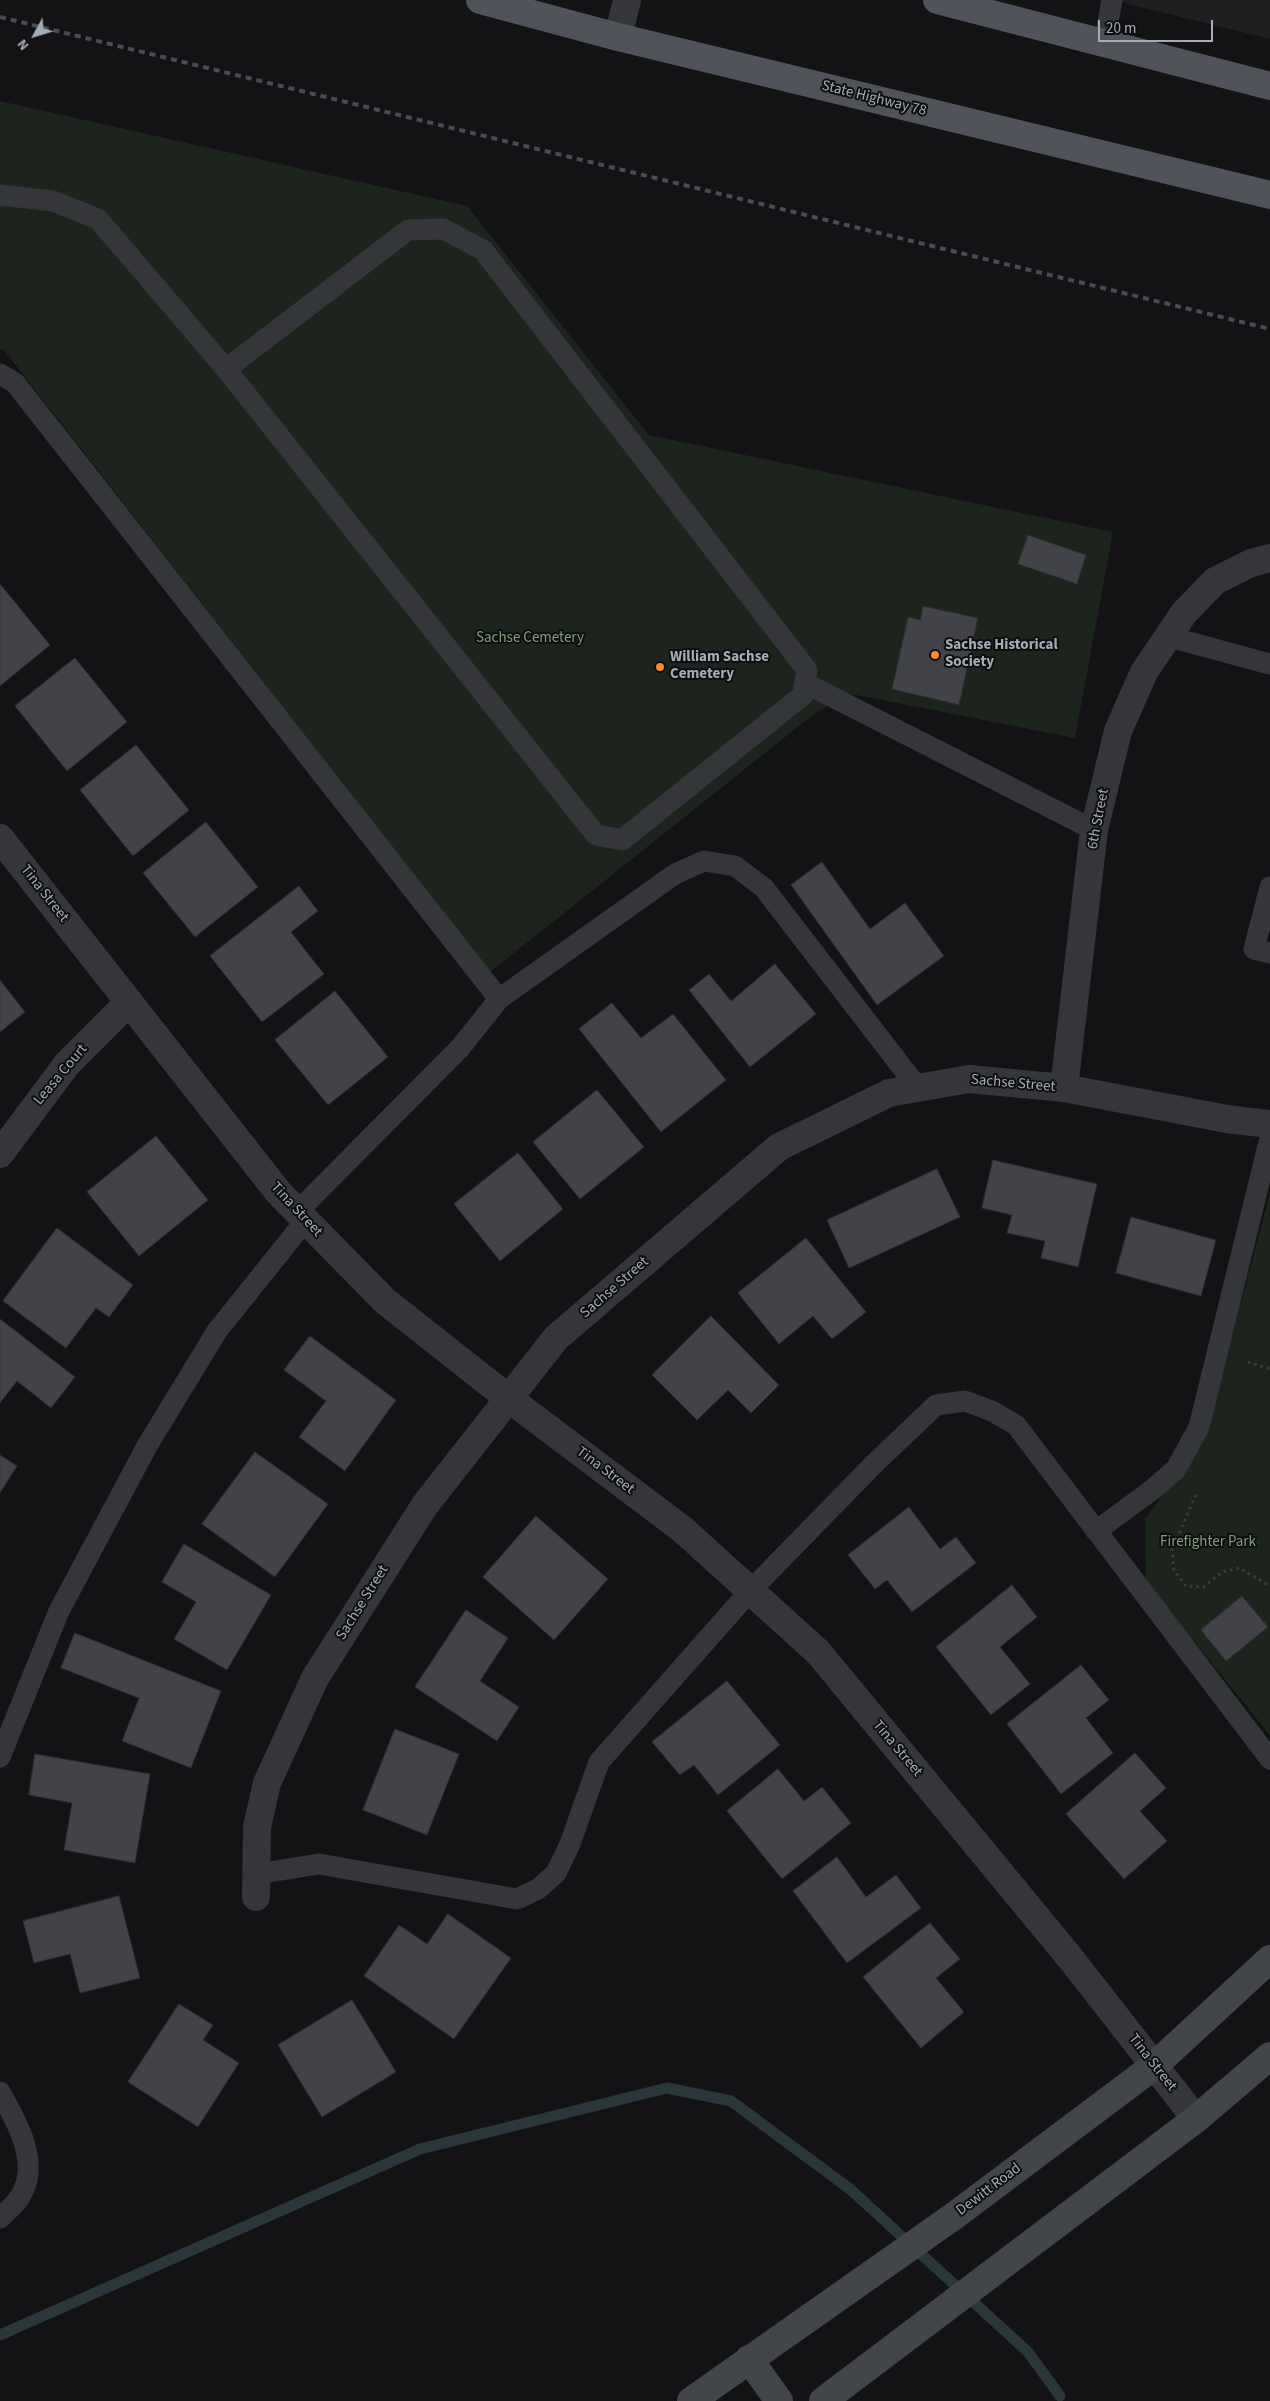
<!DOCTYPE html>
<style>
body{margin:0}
#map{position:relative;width:1270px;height:2401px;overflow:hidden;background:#131315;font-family:"Source Sans 3",sans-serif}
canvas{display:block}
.north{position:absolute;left:10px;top:10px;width:50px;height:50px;-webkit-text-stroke:4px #0e0e0f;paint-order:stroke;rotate:231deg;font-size:14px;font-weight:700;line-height:20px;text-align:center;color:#a4acb5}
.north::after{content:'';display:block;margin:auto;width:18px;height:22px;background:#a4acb5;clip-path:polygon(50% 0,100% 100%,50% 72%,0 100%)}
.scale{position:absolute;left:1098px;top:20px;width:115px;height:22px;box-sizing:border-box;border:2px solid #a4acb5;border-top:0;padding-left:6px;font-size:15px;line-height:18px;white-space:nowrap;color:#a4acb5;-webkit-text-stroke:4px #0e0e0f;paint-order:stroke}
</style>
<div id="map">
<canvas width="1270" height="2401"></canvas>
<div class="north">N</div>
<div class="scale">20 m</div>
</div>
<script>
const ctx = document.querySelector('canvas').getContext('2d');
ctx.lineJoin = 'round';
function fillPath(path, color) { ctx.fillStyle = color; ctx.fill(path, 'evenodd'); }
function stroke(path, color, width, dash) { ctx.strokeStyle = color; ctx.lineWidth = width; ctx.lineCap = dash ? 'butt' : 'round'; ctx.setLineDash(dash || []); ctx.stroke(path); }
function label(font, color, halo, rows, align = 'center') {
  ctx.font = font + ' "Source Sans 3",sans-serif'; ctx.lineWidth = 4; ctx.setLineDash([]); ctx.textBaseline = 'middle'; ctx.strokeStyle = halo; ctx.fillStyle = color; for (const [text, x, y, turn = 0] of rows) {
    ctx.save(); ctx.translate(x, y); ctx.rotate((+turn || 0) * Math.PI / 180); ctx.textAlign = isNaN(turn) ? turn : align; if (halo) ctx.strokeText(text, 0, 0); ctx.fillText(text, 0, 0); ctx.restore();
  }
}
fillPath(new Path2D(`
 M 1112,0 L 1270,0 L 1270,39 Z`), '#1f1f22');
fillPath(new Path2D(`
 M 0,101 L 467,206 L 649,435 L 1113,532 L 1075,738 L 846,693 L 804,722 L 490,972 L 4,350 L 0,349 Z
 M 1270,1193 L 1270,1735 L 1146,1582 L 1145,1519 L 1205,1438 Z`), '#1d241d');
stroke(new Path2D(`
 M 0,2335 L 420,2149 L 667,2088 L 731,2101 L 850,2189 L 1028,2352 L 1060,2396`), '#2b363a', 11);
const building = new Path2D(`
 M 1028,535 L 1086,555 L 1077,584 L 1018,564 Z
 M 0,584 L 50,645 L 0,686 Z
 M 923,606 L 978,618 L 959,705 L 892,689 L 908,617 L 920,620 Z
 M 75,658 L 127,722 L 67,771 L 15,706 Z
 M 136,745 L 189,810 L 133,856 L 80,790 Z
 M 206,822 L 258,887 L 195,937 L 143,873 Z
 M 822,862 L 870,929 L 905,903 L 944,956 L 877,1005 L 791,885 Z
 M 299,886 L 318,911 L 291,932 L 324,974 L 262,1022 L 210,956 Z
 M 775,964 L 816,1014 L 750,1067 L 689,990 L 709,974 L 731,1001 Z
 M 0,980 L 25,1012 L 0,1032 Z
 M 335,991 L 388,1057 L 328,1105 L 275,1040 Z
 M 612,1003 L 641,1038 L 673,1014 L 726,1080 L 661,1132 L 579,1029 Z
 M 597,1090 L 644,1147 L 580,1199 L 533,1142 Z
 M 156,1136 L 208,1200 L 139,1256 L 87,1192 Z
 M 518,1153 L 563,1209 L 500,1261 L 454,1204 Z
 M 993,1160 L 1097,1184 L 1078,1267 L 1041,1258 L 1045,1241 L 1007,1233 L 1012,1215 L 982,1208 Z
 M 937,1169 L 960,1217 L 849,1268 L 827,1220 Z
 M 1131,1217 L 1216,1240 L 1201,1296 L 1116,1273 Z
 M 57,1228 L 133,1285 L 109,1317 L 96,1308 L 66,1348 L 3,1301 Z
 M 806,1238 L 866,1312 L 832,1339 L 813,1316 L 779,1344 L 738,1293 Z
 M 711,1316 L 779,1385 L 751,1413 L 728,1390 L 697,1420 L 652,1375 Z
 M 0,1319 L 75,1377 L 51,1408 L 17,1381 L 0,1403 Z
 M 310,1336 L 396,1400 L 345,1471 L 299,1437 L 326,1401 L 284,1370 Z
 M 255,1452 L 328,1504 L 275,1577 L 202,1524 Z
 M 0,1455 L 17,1466 L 0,1493 Z
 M 909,1507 L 940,1549 L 956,1537 L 976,1563 L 912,1612 L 887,1580 L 875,1589 L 848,1555 Z
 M 536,1516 L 608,1579 L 554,1640 L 483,1577 Z
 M 184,1544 L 271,1595 L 227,1670 L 174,1639 L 196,1602 L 162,1582 Z
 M 1012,1585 L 1037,1617 L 1000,1647 L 1030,1684 L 991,1715 L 936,1647 Z
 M 1242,1596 L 1268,1627 L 1226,1661 L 1201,1630 Z
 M 466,1610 L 508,1638 L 480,1681 L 519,1707 L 497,1741 L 415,1687 Z
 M 75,1633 L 221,1691 L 191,1768 L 122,1741 L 139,1698 L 61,1668 Z
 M 1081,1665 L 1109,1700 L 1086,1718 L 1113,1753 L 1061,1794 L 1007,1724 Z
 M 727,1681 L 780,1745 L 718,1795 L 694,1765 L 680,1775 L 652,1742 Z
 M 395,1729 L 459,1754 L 427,1835 L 363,1810 Z
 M 1135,1753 L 1166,1788 L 1140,1811 L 1167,1841 L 1124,1879 L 1066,1814 Z
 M 35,1754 L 150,1774 L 135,1863 L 64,1850 L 72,1803 L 29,1795 Z
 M 778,1769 L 804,1801 L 822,1787 L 851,1823 L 782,1879 L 727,1811 Z
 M 837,1857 L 866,1897 L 896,1875 L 921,1908 L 847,1963 L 793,1891 Z
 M 119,1896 L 140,1978 L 80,1993 L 70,1954 L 34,1963 L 23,1921 Z
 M 448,1914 L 511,1958 L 454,2039 L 364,1976 L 399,1925 L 427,1944 Z
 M 930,1923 L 960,1959 L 936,1978 L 964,2012 L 921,2048 L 863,1977 Z
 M 352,2000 L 396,2072 L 322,2117 L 278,2045 Z
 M 179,2004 L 213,2025 L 203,2040 L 239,2063 L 198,2127 L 128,2082 Z`);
fillPath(building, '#424348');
stroke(building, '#2d2d31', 1);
stroke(new Path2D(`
 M 1248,1362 L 1270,1369
 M 1196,1495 L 1172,1549 L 1174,1570 L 1186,1586 L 1203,1587 L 1222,1572 L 1239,1568 L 1270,1586`), '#3a3d41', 3, [2.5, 4]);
stroke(new Path2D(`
 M 1104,43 L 1112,0
 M 0,195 L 53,201 L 98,219 L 226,369 L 596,835 L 622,840 L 803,695 L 807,670 L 483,250 L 443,229 L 408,230 L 226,369
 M 0,374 L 15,383 L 499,999 L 460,1048 L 297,1212
 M 1166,636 L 1270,664
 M 805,683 L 1094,830
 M 1270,887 L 1254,949 L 1270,953
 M 499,999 L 675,874 L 704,861 L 735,866 L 764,888 L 918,1088
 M 1096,1531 L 1152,1490 L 1176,1469 L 1199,1427 L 1270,1138
 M 0,1757 L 59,1611 L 147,1446 L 217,1331 L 306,1220
 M 256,1874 L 319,1864 L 517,1899 L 538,1889 L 556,1873 L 570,1844 L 599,1762 L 750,1591 L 874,1464 L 936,1405 L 965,1401 L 992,1411 L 1016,1425 L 1270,1759
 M 0,2092 C 15,2118 39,2160 23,2191 C 19,2202 8,2210 0,2218`), '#34363a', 21);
stroke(new Path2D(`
 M 618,37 L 627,0
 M 0,838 L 279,1193 L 385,1301 L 508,1398 L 682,1529 L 818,1652 L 1071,1959 L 1196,2119
 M 1064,1088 L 1094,830 L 1118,731 L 1144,672 L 1184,613 L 1215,581 L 1251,563 L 1270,558
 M 0,1154 L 67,1064 L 129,1002
 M 256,1897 L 257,1827 L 267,1783 L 315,1678 L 425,1505 L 556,1338 L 779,1147 L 889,1093 L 969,1079 L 1064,1088 L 1227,1119 L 1270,1124`), '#34363a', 28);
stroke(new Path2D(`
 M 749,2359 L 779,2401
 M 691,2401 L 954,2216 L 1154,2066 L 1270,1959
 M 823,2401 L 1196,2119 L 1270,2056`), '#42454a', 28);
stroke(new Path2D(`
 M 480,0 L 618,37 L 1270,195
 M 937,0 L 1270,86`), '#505359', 28);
stroke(new Path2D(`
 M 0,17 L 1270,329`), '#494c51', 4, [6, 5]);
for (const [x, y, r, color] of [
 [935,655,5,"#f78d28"],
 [660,667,5,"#f78d28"]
]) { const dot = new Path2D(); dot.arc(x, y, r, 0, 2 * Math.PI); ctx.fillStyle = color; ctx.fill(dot); stroke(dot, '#0e0e0f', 2); }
label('15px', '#a4acb5', '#0e0e0f', [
 ["State Highway 78",874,99,14],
 ["6th Street",1099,819,-79],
 ["Tina Street",44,894,52],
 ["Leasa Court",61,1075,-50],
 ["Sachse Street",1013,1084,5],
 ["Tina Street",296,1210,47],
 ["Sachse Street",615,1288,-41],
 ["Tina Street",605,1471,37],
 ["Sachse Street",363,1603,-58],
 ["Tina Street",897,1749,50],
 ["Tina Street",1152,2063,52],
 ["Dewitt Road",989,2190,-37]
]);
label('15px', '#7ea17a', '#0e0e0f', [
 ["Sachse Cemetery",530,639],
 ["Firefighter Park",1208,1543]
]);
label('bold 15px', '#a4acb5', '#0e0e0f', [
 ["Sachse Historical",945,646],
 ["Society",945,663],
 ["William Sachse",670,658],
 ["Cemetery",670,675]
], 'left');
</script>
